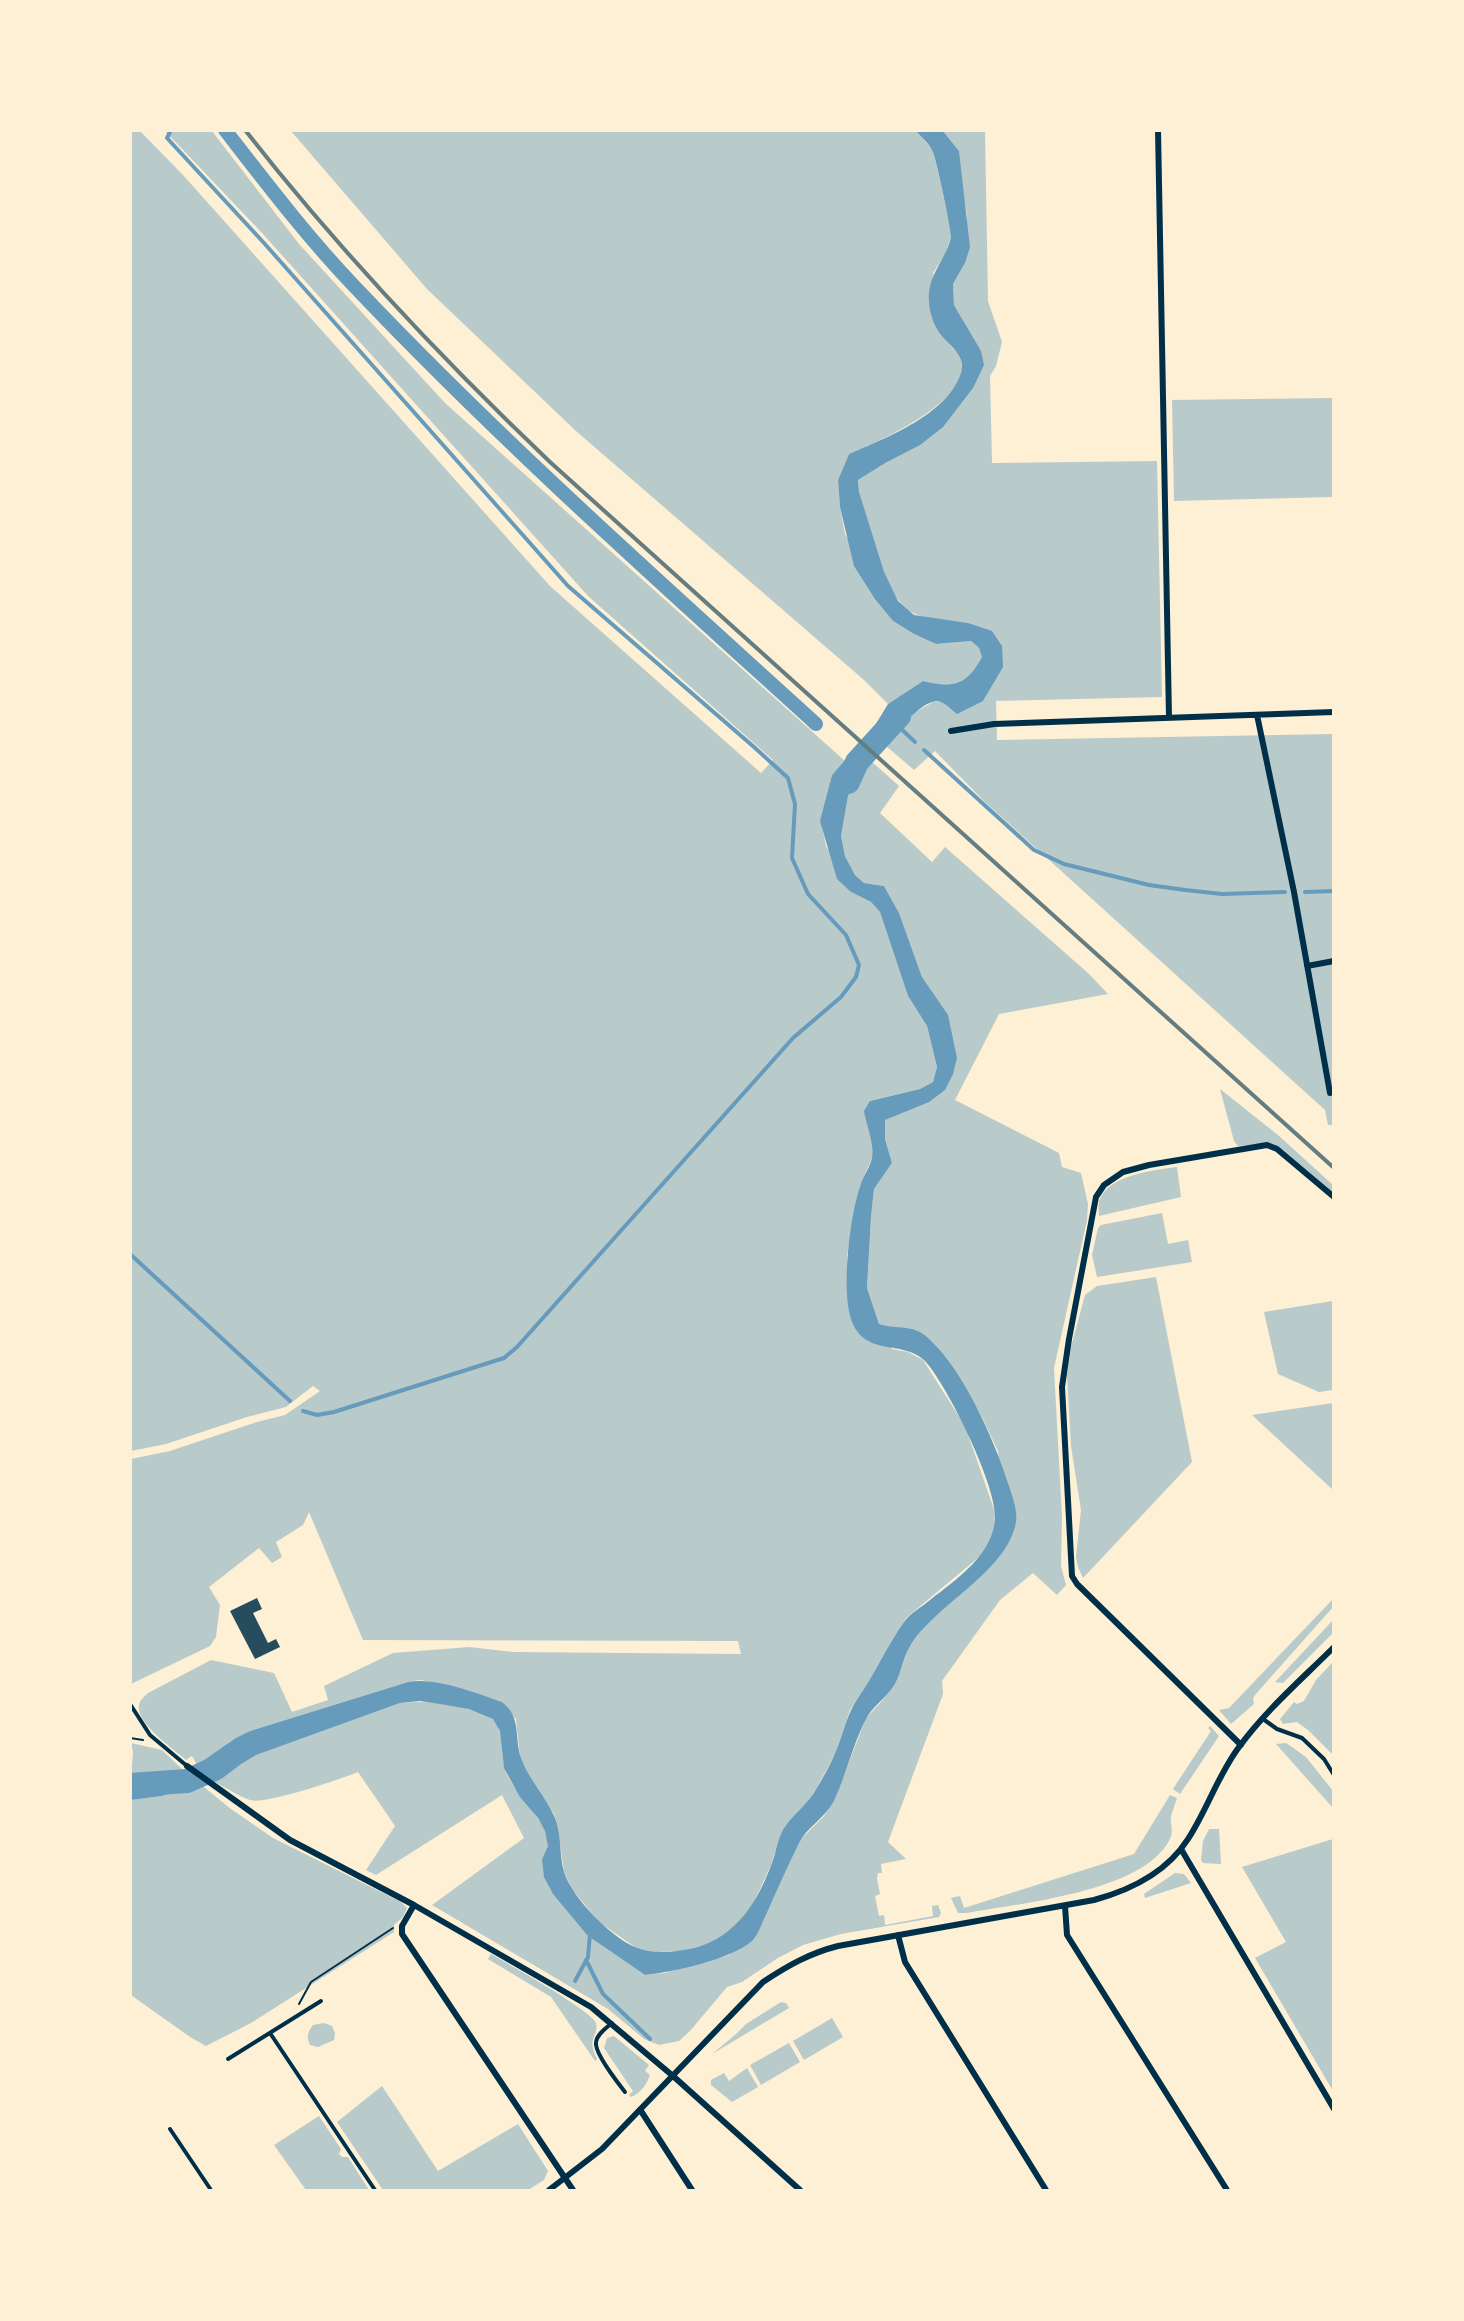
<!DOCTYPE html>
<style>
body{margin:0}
#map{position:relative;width:1464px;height:2321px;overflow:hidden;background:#fdf0d5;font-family:"Golos Text",sans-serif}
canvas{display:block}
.frame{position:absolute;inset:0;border:132px solid #fdf0d5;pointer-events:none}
</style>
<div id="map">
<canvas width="1464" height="2321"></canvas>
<div class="frame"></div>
</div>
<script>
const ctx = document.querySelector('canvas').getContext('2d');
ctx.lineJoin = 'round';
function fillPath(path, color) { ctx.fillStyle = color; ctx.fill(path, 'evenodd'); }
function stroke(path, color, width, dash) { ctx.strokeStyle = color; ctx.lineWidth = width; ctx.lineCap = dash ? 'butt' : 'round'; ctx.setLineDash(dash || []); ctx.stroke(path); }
fillPath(new Path2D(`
 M 131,131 L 140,131 L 183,175 L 550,586 L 761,773 L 773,760 L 588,596 L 262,233 L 165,131 L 212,131 L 299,244 L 445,403 L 845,761 L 832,775 L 821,821 L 826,846 L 851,892 L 871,902 L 880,912 L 908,996 L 927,1026 L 937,1067 L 933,1082 L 920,1089 L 870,1101 L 873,1156 L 860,1185 L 847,1255 L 847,1294 L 892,1349 L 908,1352 L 923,1360 L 965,1426 L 995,1512 L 994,1532 L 985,1552 L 906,1618 L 870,1680 L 850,1710 L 837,1750 L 816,1789 L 806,1805 L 785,1826 L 780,1836 L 771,1865 L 753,1904 L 738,1925 L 729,1932 L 706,1945 L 681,1951 L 658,1952 L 638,1949 L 599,1922 L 572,1889 L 564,1872 L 558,1827 L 554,1814 L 531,1780 L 520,1757 L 516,1719 L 502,1702 L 477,1694 L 433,1682 L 419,1680 L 408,1682 L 250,1731 L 197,1765 L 192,1756 L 186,1760 C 174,1749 136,1724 139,1705 C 140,1700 144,1697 148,1693 L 211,1660 L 274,1673 L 292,1712 L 328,1700 L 324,1686 L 393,1653 L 469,1647 L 513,1652 L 741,1654 L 738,1641 L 363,1640 L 309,1512 L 303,1525 L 276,1542 L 282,1557 L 272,1563 L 259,1548 L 209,1587 L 220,1605 L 216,1637 L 210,1646 L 131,1684 L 131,1459 L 170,1451 L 257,1422 L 285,1415 L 320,1391 L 313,1386 L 286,1407 L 247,1417 L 166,1444 L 131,1451 Z
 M 291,131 L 916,131 L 933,150 L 952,234 L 945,254 L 933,273 C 938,296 941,319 948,341 C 950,348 959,352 961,359 C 974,400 878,442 849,454 L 838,480 L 840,507 L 845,534 L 893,621 L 914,634 L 936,644 L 971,641 L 979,648 L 982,657 C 966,686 954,688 923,681 L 888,704 L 864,680 L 576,431 L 427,289 Z
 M 943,131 L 985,131 L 988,301 L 1002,342 L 996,366 L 990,376 L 992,463 L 1157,461 L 1162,697 L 996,701 L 997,740 L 1333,734 L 1333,1125 L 1328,1125 L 1325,1110 L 984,801 L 935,751 L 914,770 L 885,745 L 914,713 L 933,702 L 983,701 L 1002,667 L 968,623 C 956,621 921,618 913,613 C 882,596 867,525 859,492 L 858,480 L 887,462 L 973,388 L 964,322 L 954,305 L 953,284 L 965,263 L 967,214 L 961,185 L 959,151 Z
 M 1333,398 L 1333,497 L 1174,501 L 1172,400 Z
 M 871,761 L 899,786 L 880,813 L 932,862 L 945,847 L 1089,974 L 1108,994 L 999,1014 L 955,1100 L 1059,1153 L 1062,1167 L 1081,1173 L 1088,1204 L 1087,1220 L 1054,1368 L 1062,1517 L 1061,1566 L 1066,1585 L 1057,1595 L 1033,1573 L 1000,1600 L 942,1681 L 943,1694 L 888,1842 L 906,1859 L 881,1864 L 882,1873 L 878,1873 L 877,1879 L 880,1894 L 875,1896 L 879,1916 L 884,1915 L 885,1925 L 933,1916 L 932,1906 L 938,1905 L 941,1913 L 939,1917 L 841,1934 L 803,1945 L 778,1958 L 742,1982 L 727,1987 L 690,2031 L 679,2041 L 659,2045 L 644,2039 L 608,2009 L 432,1905 L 524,1838 L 502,1795 L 376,1875 L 366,1870 L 395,1826 L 358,1772 C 341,1779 265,1805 250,1800 C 238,1796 225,1787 213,1781 L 255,1755 L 400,1703 C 429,1700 465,1703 491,1718 C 505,1727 501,1751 504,1766 C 510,1791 552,1824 548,1846 C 547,1850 543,1855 542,1859 L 588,1936 L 645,1975 L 664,1973 L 729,1955 L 801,1839 L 824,1816 L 834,1801 L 866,1718 L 881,1702 L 896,1682 L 909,1647 L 924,1627 L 1005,1547 L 998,1451 L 982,1417 L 958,1377 L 935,1345 L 906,1328 L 889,1328 L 879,1324 L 867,1288 L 871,1217 L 874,1189 L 892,1163 L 885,1139 L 885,1120 L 945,1090 L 932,992 L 922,977 L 899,913 L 884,886 L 864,883 L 855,875 L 845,856 L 841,836 L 848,795 L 852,786 Z
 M 1220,1089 L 1278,1135 L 1333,1185 L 1333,1192 L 1282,1149 L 1269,1143 L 1238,1146 L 1234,1141 Z
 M 1177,1167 L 1181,1197 L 1099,1216 C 1099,1212 1098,1206 1099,1202 C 1106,1175 1155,1170 1177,1167 Z
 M 1162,1213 L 1168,1244 L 1188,1240 L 1192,1262 L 1097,1277 L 1092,1255 L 1098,1228 L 1101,1225 Z
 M 1156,1277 L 1192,1462 L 1083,1578 L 1078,1567 L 1076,1557 L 1081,1510 L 1071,1446 L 1067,1376 L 1071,1347 L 1085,1295 L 1097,1286 Z
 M 1333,1301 L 1333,1390 L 1319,1392 L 1278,1374 L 1264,1312 Z
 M 1333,1403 L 1334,1403 L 1333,1490 L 1252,1415 Z
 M 1332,1600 L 1333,1607 L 1255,1695 L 1253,1698 L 1254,1704 L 1231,1724 L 1219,1710 L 1229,1708 Z
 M 1333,1620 L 1333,1633 L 1283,1683 L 1275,1682 Z
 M 1333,1662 L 1333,1755 L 1308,1730 L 1297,1722 L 1283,1724 L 1280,1719 L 1294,1702 L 1297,1704 L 1304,1701 L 1316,1680 Z
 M 1210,1726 L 1219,1736 L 1180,1794 L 1173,1789 L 1211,1731 L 1208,1728 Z
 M 131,1743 L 162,1750 L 184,1771 L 131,1778 L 133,1752 Z
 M 1286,1743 L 1306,1757 L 1333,1791 L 1333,1808 L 1276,1744 Z
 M 199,1783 L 231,1809 L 273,1838 L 401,1902 L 407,1908 L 403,1917 L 394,1925 L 394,1932 L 251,2023 L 206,2046 L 190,2037 L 131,1995 L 130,1800 L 162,1796 Z
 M 1170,1795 L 1177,1798 C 1175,1804 1173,1810 1171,1816 C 1170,1824 1174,1831 1170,1839 C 1144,1892 1020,1903 967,1913 L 958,1913 L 951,1898 L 960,1896 L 964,1908 L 1134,1854 Z
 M 1209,1829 L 1219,1829 L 1221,1864 L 1203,1863 L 1201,1860 L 1203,1841 Z
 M 1333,1839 L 1334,1839 L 1333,2091 L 1255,1958 L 1286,1942 L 1242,1867 Z
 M 1175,1873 L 1184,1874 L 1191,1883 L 1145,1898 L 1144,1894 Z
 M 491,1954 C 507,1963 592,2011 596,2023 C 599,2037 586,2036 597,2059 L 595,2061 L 551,1997 L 488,1959 Z
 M 781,2002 L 786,2003 L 789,2008 L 712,2054 L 735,2035 L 746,2024 Z
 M 832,2018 L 843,2037 L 804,2060 L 793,2041 Z
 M 324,2023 L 332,2026 L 335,2033 L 334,2040 L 318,2047 L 310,2045 C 306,2036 308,2032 313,2025 Z
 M 614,2036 L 649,2065 L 645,2071 L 650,2075 C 647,2084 640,2094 631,2097 L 629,2095 L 633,2091 L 604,2048 L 607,2038 Z
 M 789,2043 L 800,2062 L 761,2085 L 750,2065 Z
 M 747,2068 L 758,2087 L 732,2102 L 711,2085 L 711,2080 L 724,2073 L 729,2081 Z
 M 382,2086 L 438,2171 L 518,2124 L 548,2171 L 544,2180 L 528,2190 L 383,2190 L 337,2122 Z
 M 319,2116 L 341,2149 L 339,2154 L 342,2157 L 348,2157 L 369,2190 L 306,2190 L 274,2145 Z`), '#b9caca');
fillPath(new Path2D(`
 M 916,131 L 943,131 L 959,151 L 970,247 L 965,263 L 953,284 L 954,305 L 981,351 L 984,365 L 973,388 L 943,427 L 920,445 L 887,462 L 858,480 L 859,492 L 884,572 L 898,601 L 914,615 L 968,623 L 992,631 L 1002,646 L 1003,667 L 983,701 L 957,714 C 952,710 946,704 941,702 C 924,696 896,733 885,745 L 871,732 L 888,704 L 923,681 C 954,688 966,686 982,657 L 979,648 L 971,641 L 936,644 L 914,634 L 893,621 L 875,599 L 854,566 L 840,507 L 838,480 L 849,454 C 886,438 948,414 961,373 C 968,353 943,343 936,327 C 932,320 929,308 929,301 C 927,275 946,260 951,237 C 952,232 936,159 933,152 C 930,144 921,137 916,131 Z
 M 856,748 L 871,761 L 852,786 L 848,796 L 841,836 L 845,856 L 855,875 L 864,883 L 884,886 L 899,913 L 922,977 L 948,1015 L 957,1058 L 953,1074 L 945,1090 L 929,1102 L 885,1120 L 885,1139 L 892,1163 L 874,1189 L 871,1217 L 867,1288 L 879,1324 C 893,1329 911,1325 923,1334 C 961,1363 995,1441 1009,1486 C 1012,1496 1018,1511 1016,1522 C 1007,1573 934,1604 909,1648 C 903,1659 901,1672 896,1682 C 888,1697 871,1707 865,1721 C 852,1747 846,1775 834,1801 C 825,1818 807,1827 799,1843 C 787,1867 776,1892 765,1917 C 761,1925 758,1935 752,1941 C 732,1959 673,1972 645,1975 L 588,1936 L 553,1894 L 544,1877 L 542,1859 L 548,1846 L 545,1831 L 538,1818 L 520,1797 L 504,1768 L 500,1731 L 493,1719 L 469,1709 L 440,1704 L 420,1701 L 400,1703 L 256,1755 L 213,1781 L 197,1765 L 236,1738 L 250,1731 L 408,1682 C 436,1677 475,1693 502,1702 C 522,1717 514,1738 521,1758 C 529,1780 546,1797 555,1818 C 562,1835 559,1855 564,1872 C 572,1898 614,1941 640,1949 C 657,1954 677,1952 694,1948 C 737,1937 759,1900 773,1860 C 776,1852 777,1842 781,1834 C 787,1819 806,1807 815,1791 C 823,1778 831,1763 837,1749 C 844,1731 847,1714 858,1698 C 875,1674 887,1646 904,1622 C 910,1613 922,1607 930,1600 C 958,1578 994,1554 995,1517 C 996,1484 947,1385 925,1361 C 903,1339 864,1358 851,1319 C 841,1287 850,1215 861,1183 C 864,1175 870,1167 872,1158 C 875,1145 866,1124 864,1111 L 870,1101 L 920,1089 L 933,1082 L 937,1067 L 927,1026 L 908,996 L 880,912 L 871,902 L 851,892 L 837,879 L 820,821 L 832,775 Z
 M 184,1771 L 199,1783 L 162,1796 L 131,1800 L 131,1778 Z`), '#669bbc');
stroke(new Path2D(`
 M 171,130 L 167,138 L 264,243 L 568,586 L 754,747 L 788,778 L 795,804 L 792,858 L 808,894 L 846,935 L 859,965 L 856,977 L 841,997 L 793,1038 L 517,1347 L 504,1358 L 334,1412 L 317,1415 L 303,1411
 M 898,726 L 915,742
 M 924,750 L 1034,850 L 1064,864 L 1149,885 L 1185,890 L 1222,894 L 1285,892
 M 1305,892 L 1334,891
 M 130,1254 L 290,1401
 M 586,1960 L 603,1994 L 650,2039
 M 575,1981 L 588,1957 L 590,1934`), '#669bbc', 4);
stroke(new Path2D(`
 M 225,130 C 267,184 308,238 355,287 C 501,441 660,582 816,724`), '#669bbc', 14);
stroke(new Path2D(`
 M 848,782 L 857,762 L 899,716
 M 130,1785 L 187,1781 L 216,1768 L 233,1755`), '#669bbc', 24);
fillPath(new Path2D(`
 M 257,1598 L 262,1609 L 253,1613 L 268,1643 L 276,1639 L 280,1647 L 255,1659 L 230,1611 Z`), '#264d5e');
stroke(new Path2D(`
 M 130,1738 L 143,1740
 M 299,2004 L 311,1982 L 393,1928`), '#003049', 2);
stroke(new Path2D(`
 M 130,1704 L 150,1735 L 187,1766
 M 1263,1719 L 1277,1729 L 1302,1738 L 1324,1759 L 1334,1775
 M 612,2023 C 606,2028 597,2034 596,2042 C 594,2053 618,2083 625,2092
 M 270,2033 L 375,2190
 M 228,2059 L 321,2001
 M 170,2129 L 211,2190`), '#003049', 4);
stroke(new Path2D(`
 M 1158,130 L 1169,718
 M 1257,715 L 1294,892 L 1330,1093
 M 951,731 L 994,724 L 1334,712
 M 1307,966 L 1334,961
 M 1241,1745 L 1077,1584 L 1072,1576 L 1062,1387 L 1069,1339 L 1096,1197 L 1104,1185 L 1123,1172 L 1149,1165 L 1267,1145 L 1277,1149 L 1334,1197
 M 187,1766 L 290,1840 L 414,1905 L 591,2007 L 673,2076 L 800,2190
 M 1181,1849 L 1334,2109
 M 414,1905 L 402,1926 L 402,1934 L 573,2190
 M 1065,1906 L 1067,1935 L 1227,2190
 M 898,1935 L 905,1962 L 1046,2190
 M 641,2111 L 692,2190
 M 549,2190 L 602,2149 L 763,1982 C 787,1966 810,1953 838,1946 L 1094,1900 C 1131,1890 1167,1872 1188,1839 C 1207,1810 1218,1775 1239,1747 C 1266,1710 1302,1679 1334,1647`), '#003049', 6);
stroke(new Path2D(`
 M 245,130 C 338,249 441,358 550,462 L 1334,1168`), '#657d81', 4);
</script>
